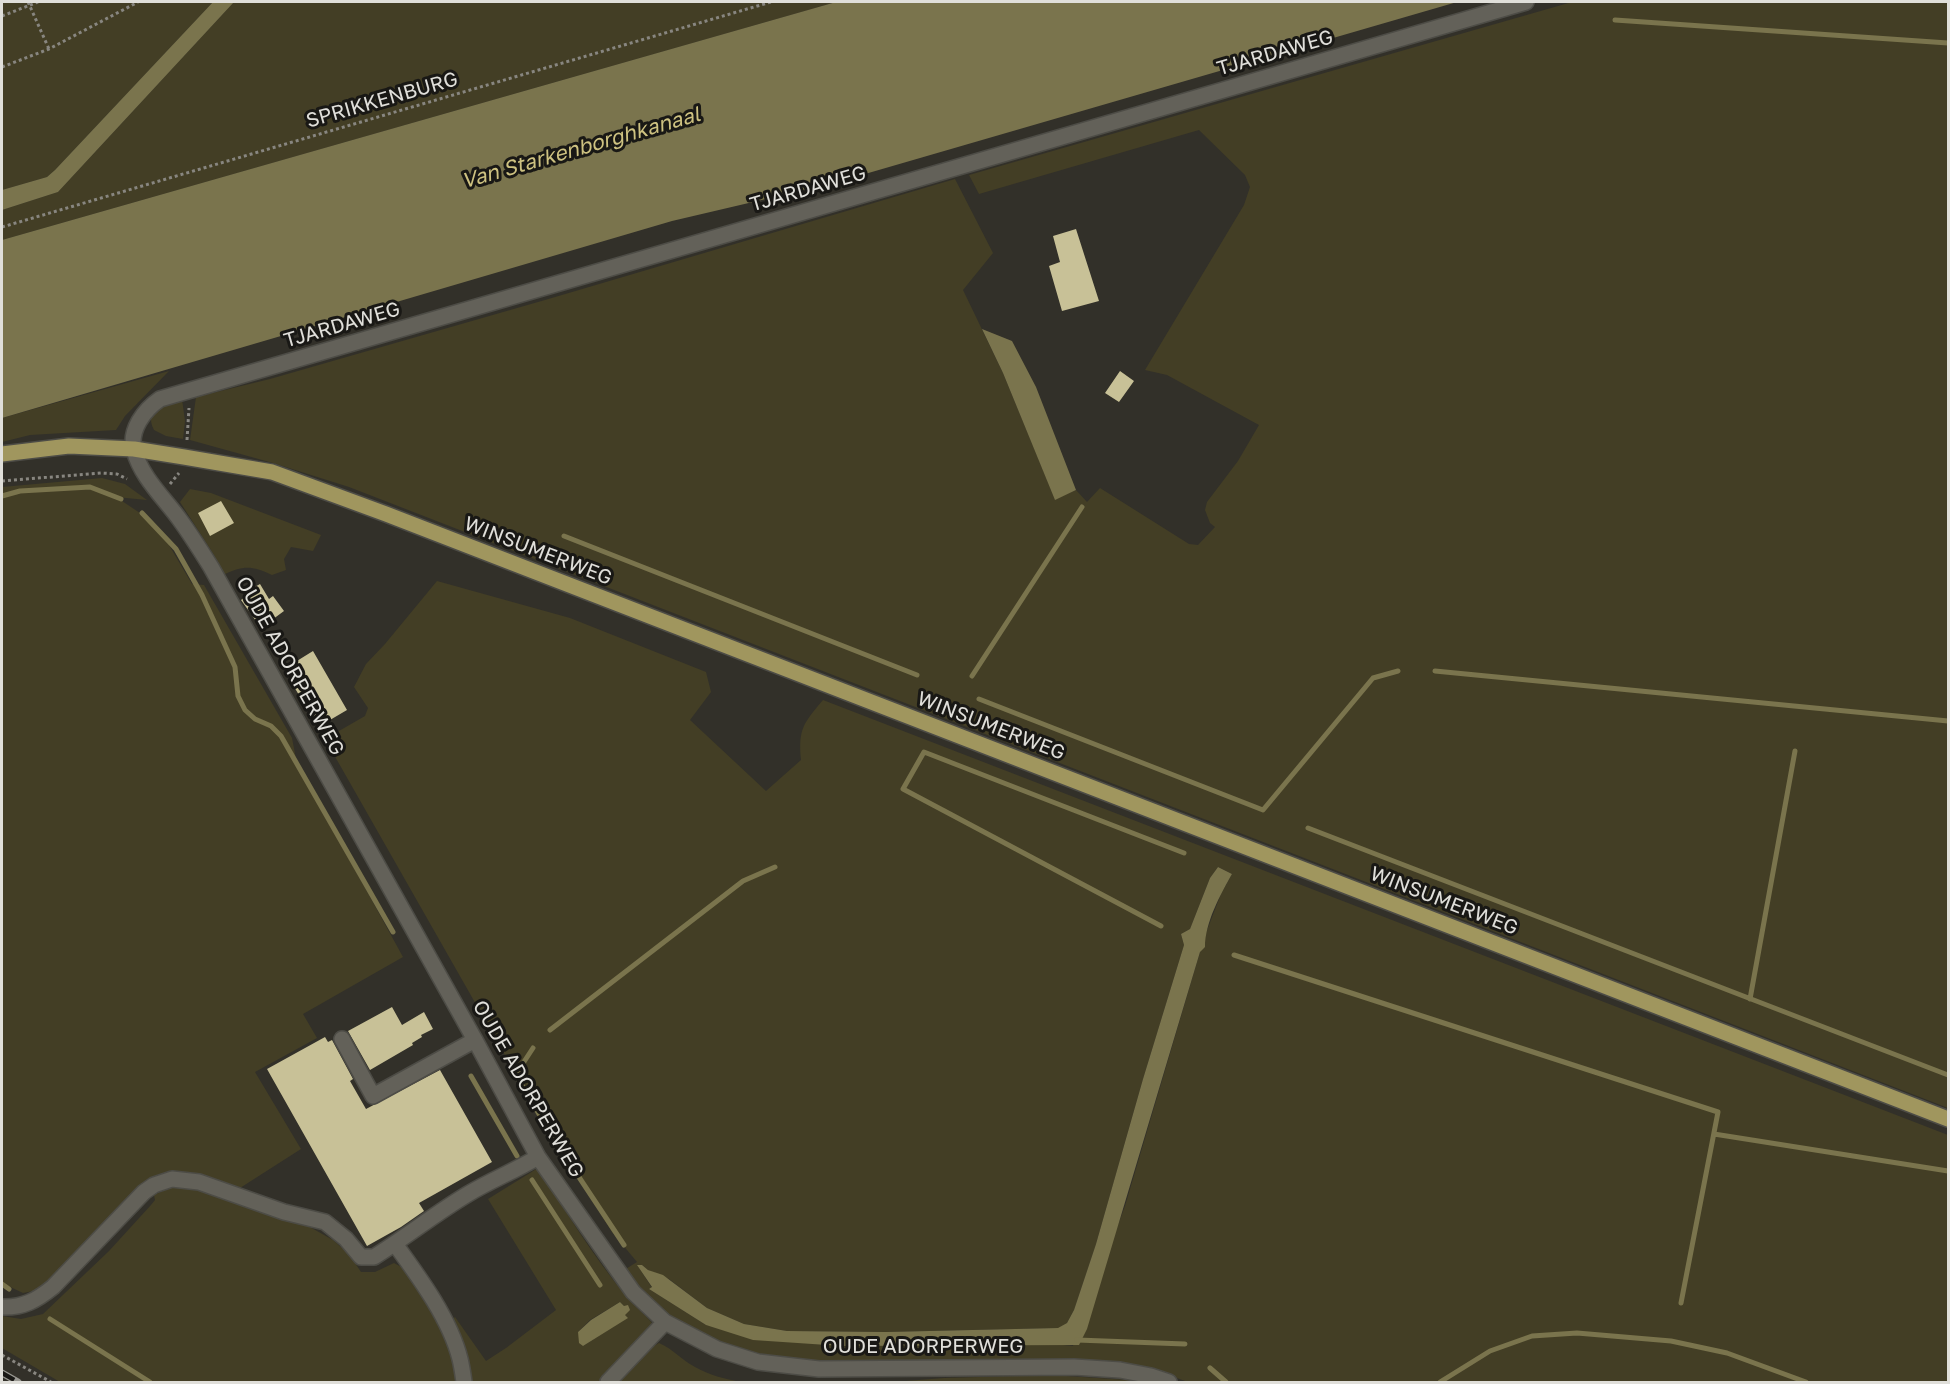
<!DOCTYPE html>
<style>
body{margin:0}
#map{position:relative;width:1950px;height:1384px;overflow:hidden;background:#323029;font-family:"Golos Text",sans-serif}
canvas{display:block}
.frame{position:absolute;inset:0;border:3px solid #e0dfda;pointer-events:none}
</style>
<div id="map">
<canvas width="1950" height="1384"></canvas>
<div class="frame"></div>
</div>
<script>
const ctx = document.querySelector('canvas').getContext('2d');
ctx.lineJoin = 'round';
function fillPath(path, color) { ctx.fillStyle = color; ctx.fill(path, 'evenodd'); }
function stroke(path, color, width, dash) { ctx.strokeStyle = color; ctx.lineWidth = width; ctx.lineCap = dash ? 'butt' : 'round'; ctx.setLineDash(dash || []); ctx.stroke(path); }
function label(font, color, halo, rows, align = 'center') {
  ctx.font = font + ' "Golos Text",sans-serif'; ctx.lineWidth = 6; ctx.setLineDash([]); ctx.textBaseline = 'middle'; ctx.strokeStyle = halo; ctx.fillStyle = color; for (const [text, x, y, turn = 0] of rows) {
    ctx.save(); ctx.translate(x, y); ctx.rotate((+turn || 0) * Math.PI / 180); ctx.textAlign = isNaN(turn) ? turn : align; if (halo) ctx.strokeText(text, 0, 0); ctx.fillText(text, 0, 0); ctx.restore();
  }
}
fillPath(new Path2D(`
 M 2,2 L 213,2 L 55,170 L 47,177 L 2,190 Z
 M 234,2 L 836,2 L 2,240 L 2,210 L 58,192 Z
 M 1572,2 L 1948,2 L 1948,1108 L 349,487 L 273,463 L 190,440 L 196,397 L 270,379 L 545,300 L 955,179 L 993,253 L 963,290 L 1003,373 L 1055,499 L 1076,490 L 1087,502 L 1100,488 L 1189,544 L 1198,545 L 1215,527 L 1210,523 L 1205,510 L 1207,502 L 1238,461 L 1259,425 L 1167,375 L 1145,370 L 1244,205 L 1250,187 L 1245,175 L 1199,130 L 979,194 L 969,175 Z
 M 169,371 L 125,416 L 116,430 L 30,435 L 2,442 L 2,418 Z
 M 182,399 L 185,421 L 183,439 L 166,436 L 154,430 C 143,408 166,405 182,399 Z
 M 102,478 L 125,484 L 147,500 L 116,497 L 149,519 L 169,545 L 192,584 L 204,585 L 292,738 L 297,764 L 403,957 L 303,1014 L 317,1038 L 255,1072 L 301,1149 L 240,1188 C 211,1178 183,1163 152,1178 L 58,1274 L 39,1290 L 23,1293 L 2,1283 L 2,487 Z
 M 190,489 L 211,493 L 321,535 L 313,551 L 291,547 L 284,559 L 286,570 L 272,575 C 252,566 244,565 223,575 L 214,555 L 180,502 Z
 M 437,581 L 570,618 L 706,672 L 711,692 L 690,720 L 766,791 L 801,760 C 798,728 804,723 823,700 L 1948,1135 L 1948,1382 L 1188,1382 L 1160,1372 L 1021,1361 L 813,1362 C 788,1360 764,1358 740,1352 C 698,1341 650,1304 624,1270 L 637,1262 L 612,1232 L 543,1122 L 325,739 L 365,716 L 368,708 L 354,687 L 366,664 L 385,644 ZM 1218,867 L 1232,874 L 1221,894 L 1204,938 L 1205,944 L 1200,952 L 1125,1206 L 1073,1346 L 1053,1344 L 842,1346 L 706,1325 L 649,1289 L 652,1288 L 638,1266 L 642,1265 L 648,1270 L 669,1279 L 707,1308 L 744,1324 L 787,1331 L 886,1332 L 1059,1328 L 1067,1323 L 1074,1310 L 1096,1244 L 1143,1079 L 1184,945 L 1181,934 L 1190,929 L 1210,878 Z
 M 538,1168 C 566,1212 593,1256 626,1296 C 634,1306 644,1313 652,1323 L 646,1336 L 602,1382 L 470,1382 L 451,1321 L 455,1317 L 486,1361 L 506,1348 L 556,1310 L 488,1199 ZM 620,1302 L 624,1306 L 625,1315 L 627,1318 L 583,1346 L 578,1332 L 590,1320 Z
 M 188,1184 L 308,1226 L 333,1240 L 349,1254 L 361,1272 L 375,1272 L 394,1263 L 405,1269 L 429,1303 L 446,1335 L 459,1382 L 60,1382 L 2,1348 L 2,1316 L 21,1319 L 43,1314 L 109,1251 L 151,1205 L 155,1200 L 154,1195 L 175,1185 Z
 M 659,1343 C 673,1349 682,1360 695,1367 C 709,1375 725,1379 741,1382 L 617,1382 L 652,1347 Z
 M 1051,1375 L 1128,1380 L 1136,1382 L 893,1382 L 944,1378 Z`), '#433e25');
fillPath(new Path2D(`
 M 213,2 L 234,2 L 58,192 L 2,210 L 2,190 L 47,177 L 55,170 Z
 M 836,2 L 1457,2 L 834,183 L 672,221 L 2,418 L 2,240 Z
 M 982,329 L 1012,341 L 1036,387 L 1076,490 L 1055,500 L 1003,373 Z
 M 1218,867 L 1232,874 C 1220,895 1205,923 1205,947 L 1200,952 L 1087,1329 L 1079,1345 L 842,1346 L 753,1340 L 706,1325 L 649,1289 L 652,1287 L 637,1265 L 642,1265 L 648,1270 L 663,1275 L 707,1308 L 744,1324 L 787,1331 L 886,1332 L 1058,1328 L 1067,1323 L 1074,1310 L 1096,1244 L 1143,1079 L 1184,945 L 1181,934 L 1190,929 L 1210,878 Z
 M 620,1302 L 624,1306 L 628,1305 L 630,1310 L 625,1315 L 628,1318 L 583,1346 L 579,1343 L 578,1332 L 591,1320 Z`), '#7a744d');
stroke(new Path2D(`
 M 1615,20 L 1948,43
 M 2,496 L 20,491 L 90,487 L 121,499
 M 142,513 L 176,549 L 202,595 L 235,667 L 238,696 L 245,710 L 255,719 L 271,726 L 281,736 L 393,932
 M 564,536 L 917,675
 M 1435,671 L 1948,721
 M 972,676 L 1082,507
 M 979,699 L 1263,810 L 1373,678 L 1398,671
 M 1308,828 L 1948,1075
 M 1161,926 L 903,789 L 924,752 L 1184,853
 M 1234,955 L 1718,1112 L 1681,1303
 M 1750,999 L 1795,751
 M 550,1030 L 743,881 L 775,867
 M 533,1048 L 518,1071 L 517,1077 L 552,1136
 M 471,1076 L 517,1156
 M 1714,1134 L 1948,1171
 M 565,1156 L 624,1245
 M 532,1180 L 600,1285
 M 2,1284 L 9,1289
 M 50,1319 L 150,1382
 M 1077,1340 L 1185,1344
 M 1210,1368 L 1226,1382
 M 1440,1382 L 1490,1351 L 1532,1336 L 1577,1333 L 1671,1341 L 1727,1353 L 1806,1382`), '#7a744d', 5);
fillPath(new Path2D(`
 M 1076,229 L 1099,301 L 1062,311 L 1049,266 L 1060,262 L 1053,236 Z
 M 1120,371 L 1134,381 L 1119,402 L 1105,393 Z
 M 221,501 L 234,523 L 210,536 L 198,513 Z
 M 260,584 L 269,599 L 273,596 L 284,611 L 261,628 L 241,600 L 245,597 L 244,593 Z
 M 313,651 L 347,710 L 318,727 L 293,685 L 302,679 L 292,664 Z
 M 392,1007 L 402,1025 L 424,1012 L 433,1029 L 421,1035 L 422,1037 L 412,1043 L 413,1045 L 370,1070 L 348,1031 Z
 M 325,1037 L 328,1042 L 332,1040 L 353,1079 L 350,1081 L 366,1109 L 440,1070 L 492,1162 L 419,1203 L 424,1211 L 401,1227 L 367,1246 L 267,1069 Z`), '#c8c197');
const minor = new Path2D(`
 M 342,1039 L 373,1096 L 475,1040
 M 395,1244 C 419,1277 450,1319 460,1359 C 462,1367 463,1375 464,1382
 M 2,1307 C 23,1308 37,1300 53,1287 L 144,1192 L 154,1185 L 172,1179 L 199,1182 L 284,1212 L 325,1222 L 346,1239 L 361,1257 L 374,1257 C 406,1237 436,1213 468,1194 C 491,1180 515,1171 538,1157
 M 608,1382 L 665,1322
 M 1169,1382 L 1151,1376 L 1120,1370 L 1074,1367 L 819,1369 L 758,1362 L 717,1349 L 665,1322 L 633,1292 L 538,1157 L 475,1040 L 211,567 C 201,551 191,535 180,520 C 165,499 141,477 134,450 C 129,430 144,410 160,399 L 1526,2`);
const major = new Path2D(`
 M 2,454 L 69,446 L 134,449 L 184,457 L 272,472 L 386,514 L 1948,1119`);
stroke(minor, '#4d4c46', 18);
stroke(major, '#4d4c46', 18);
stroke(new Path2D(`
 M 28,2 L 49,49
 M 2,16 L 38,2
 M 2,67 L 49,49 L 138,2
 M 2,227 L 771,2
 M 187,440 L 189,408
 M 2,481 L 101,473 L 117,474 L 127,479
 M 170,484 L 179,473
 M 2,1355 L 51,1382`), '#888680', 3, [3, 3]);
stroke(minor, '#636159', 15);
stroke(major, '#a0965e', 15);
const rail = new Path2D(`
 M 2,1373 L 18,1382`);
stroke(rail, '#9a9993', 7);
stroke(rail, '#191815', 4.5, [14]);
label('20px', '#e0dfda', '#191815', [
 ["TJARDAWEG",1275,53,-16],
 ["SPRIKKENBURG",382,100,-16],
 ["TJARDAWEG",808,189,-16],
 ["TJARDAWEG",342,325,-16],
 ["WINSUMERWEG",538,551,21],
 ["OUDE ADORPERWEG",290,666,61],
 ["WINSUMERWEG",991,726,21],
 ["WINSUMERWEG",1444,901,21],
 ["OUDE ADORPERWEG",528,1089,60],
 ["OUDE ADORPERWEG",923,1347]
]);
label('italic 21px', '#cec281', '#191815', [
 ["Van Starkenborghkanaal",581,148,-16]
]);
</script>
